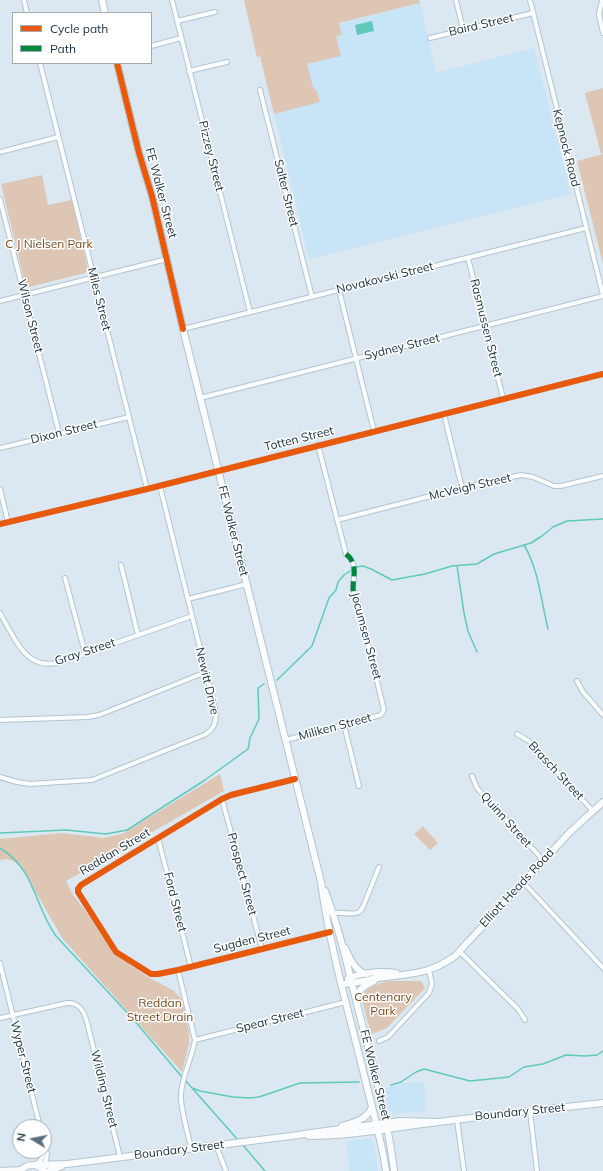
<!DOCTYPE html>
<style>
body{margin:0}
#map{position:relative;width:603px;height:1171px;overflow:hidden;background:#dbe8f1;font-family:Mulish,sans-serif}
canvas{display:block}
.legend{position:absolute;left:12px;top:12px;width:140px;height:52px;box-sizing:border-box;background:#fff;border:1px solid #a2abb2;margin:0;padding:5px 7px;list-style:none;font-size:12px;color:#162e3e}
.legend li{display:flex;align-items:center;gap:8px;height:20px}
.legend b{width:20px;border:1px solid #a2abb2}
.north{position:absolute;left:12px;top:1119px;width:40px;height:40px;box-sizing:border-box;background:#fff;border:1px solid #a2abb2;border-radius:50%;rotate:280deg;font-size:11px;font-weight:700;line-height:16px;text-align:center;color:#162e3e}
.north::after{content:'';display:block;margin:auto;width:14px;height:18px;background:#5b6f7d;clip-path:polygon(50% 0,100% 100%,50% 72%,0 100%)}
</style>
<div id="map">
<canvas width="603" height="1171"></canvas>
<ul class="legend">
<li><b style="height:5px;background:#e8590c"></b>Cycle path</li>
<li><b style="height:5px;background:#00873e"></b>Path</li>
</ul>
<div class="north">N</div>
</div>
<script>
const ctx = document.querySelector('canvas').getContext('2d');
ctx.lineJoin = 'round';
function fillPath(path, color) { ctx.fillStyle = color; ctx.fill(path, 'evenodd'); }
function stroke(path, color, width, dash) { ctx.strokeStyle = color; ctx.lineWidth = width; ctx.lineCap = dash ? 'butt' : 'round'; ctx.setLineDash(dash || []); ctx.stroke(path); }
function label(font, color, halo, rows, align = 'center') {
  ctx.font = font + ' Mulish,sans-serif'; ctx.lineWidth = 3; ctx.setLineDash([]); ctx.textBaseline = 'middle'; ctx.strokeStyle = halo; ctx.fillStyle = color; for (const [text, x, y, turn = 0] of rows) {
    ctx.save(); ctx.translate(x, y); ctx.rotate((+turn || 0) * Math.PI / 180); ctx.textAlign = isNaN(turn) ? turn : align; if (halo) ctx.strokeText(text, 0, 0); ctx.fillText(text, 0, 0); ctx.restore();
  }
}
fillPath(new Path2D(`
 M 420,3 L 436,73 L 534,48 L 571,194 L 309,259 L 260,56 L 341,35 L 339,24 Z
 M 424,1082 L 426,1111 L 394,1114 L 390,1110 L 388,1106 L 384,1089 L 402,1083 Z
 M 369,1138 L 374,1142 L 378,1171 L 349,1171 L 346,1141 Z`), '#c8e4f7');
fillPath(new Path2D(`
 M 244,0 L 419,0 L 420,3 L 339,23 L 342,35 L 336,36 L 341,56 L 307,64 L 313,87 L 317,91 L 320,102 L 274,114 L 260,56 L 257,57 Z
 M 603,88 L 603,153 L 601,154 L 585,93 Z
 M 603,154 L 603,264 L 577,161 Z
 M 42,175 L 48,205 L 72,200 L 88,270 L 85,273 L 29,287 L 25,283 L 1,184 Z
 M 220,774 L 224,791 L 66,881 L 73,895 L 88,914 L 115,955 L 148,977 L 174,991 L 182,1000 L 189,1032 L 189,1044 L 182,1072 L 62,938 L 20,864 L 7,859 L 0,860 L 0,839 L 62,833 L 104,838 L 122,834 Z
 M 423,826 L 438,843 L 430,850 L 414,834 Z
 M 387,981 L 421,981 L 425,988 L 387,1028 L 371,1034 L 362,1000 C 364,987 376,985 387,981 Z`), '#ddc6b3');
fillPath(new Path2D(`
 M 372,21 L 374,31 L 357,35 L 355,25 Z`), '#5fcabc');
stroke(new Path2D(`
 M 524,545 C 539,570 541,601 548,629
 M 457,566 L 464,613 L 468,631 L 477,652
 M 356,567 L 363,566 L 371,569 L 392,580 L 425,574 L 452,566 L 477,564 L 494,554 L 531,543 L 542,536 L 553,527 L 567,521 L 603,519
 M 277,680 L 312,646 L 329,598 L 336,590 L 338,582 L 344,575 L 353,569
 M 0,833 L 66,830 L 106,834 L 127,830 L 205,780 L 248,749 L 250,738 L 259,719 L 258,688 L 264,684
 M 0,848 C 36,870 34,906 56,936 L 133,1019 L 182,1077
 M 185,1080 L 238,1140
 M 391,1085 L 401,1082 L 416,1072 L 424,1069 L 470,1081 L 509,1077 L 524,1067 L 543,1064 L 566,1055 L 585,1056 L 597,1055 L 603,1051
 M 192,1088 L 200,1091 L 233,1097 L 250,1098 L 259,1097 L 300,1083 L 359,1082
 M 242,1144 L 265,1171`), '#5fcabc', 1.5);
const street = new Path2D(`
 M 24,0 L 27,13
 M 172,0 L 250,312
 M 456,0 L 463,29
 M 530,0 L 603,295
 M 602,0 L 599,14 L 603,33
 M 177,21 L 215,12
 M 430,38 L 533,13
 M 151,46 L 181,38
 M 40,63 L 147,489
 M 189,71 L 227,62
 M 260,90 L 312,297
 M 0,152 L 58,137
 M 0,199 L 59,433
 M 468,258 L 503,398
 M 339,290 L 374,431
 M 0,301 L 167,259
 M 183,329 L 586,228
 M 200,398 L 603,296
 M 444,414 L 462,488
 M 0,448 L 129,417
 M 0,489 L 8,522
 M 337,520 L 462,488 L 521,475 L 533,477 L 554,486 L 561,486 L 603,476
 M 0,524 L 147,489 L 603,374
 M 121,565 L 138,635
 M 65,578 L 85,653
 M 188,599 L 247,584
 M 0,613 C 4,621 9,629 14,638 C 26,658 37,668 62,662 L 192,616
 M 577,681 L 583,692 L 603,715
 M 0,720 L 88,717 L 99,715 L 206,672
 M 344,725 L 359,786
 M 517,734 L 529,741 L 592,810
 M 286,740 L 381,715 L 384,710 L 358,603 C 345,587 364,568 346,554 L 318,445
 M 472,776 L 477,788 L 543,860
 M 0,777 L 17,782 L 30,784 L 92,780 L 204,735 C 215,729 217,721 215,709 L 160,486
 M 295,779 L 231,795 L 222,799 L 81,885 L 78,889 L 78,892 L 116,952 L 151,974 L 158,974 L 178,970 L 330,932
 M 222,799 L 262,949
 M 158,838 L 191,967
 M 523,882 L 603,968
 M 326,913 C 335,911 354,916 359,912 C 361,911 362,908 363,907 L 379,867
 M 460,952 L 518,1009 L 525,1020
 M 0,963 L 40,1127
 M 178,970 L 195,1040 C 192,1058 182,1076 181,1094 C 180,1109 188,1133 191,1148
 M 0,1018 L 67,1003 C 79,1002 84,1011 87,1022 L 120,1157
 M 195,1040 L 346,1002
 M 379,1041 L 388,1037 L 429,993 L 432,984 L 429,970
 M 530,1111 L 537,1171
 M 457,1120 L 464,1171
 M 44,1141 L 47,1154 L 44,1171
 M 216,1145 L 226,1171
 M 35,1165 L 41,1160 L 44,1151
 M 0,1170 L 21,1169`);
const secondary = new Path2D(`
 M 102,0 L 105,13
 M 117,63 L 139,153 L 152,196 L 183,329 L 321,882 C 330,950 351,1020 367,1087 C 374,1115 382,1143 386,1171
 M 325,891 C 341,933 350,977 361,1020 C 374,1070 388,1120 394,1171
 M 345,948 C 349,957 355,971 366,974
 M 348,979 C 361,972 381,971 396,973
 M 341,984 C 354,984 366,980 378,978 C 410,973 427,976 455,956 L 570,832 L 603,802
 M 356,998 C 358,989 366,985 374,981
 M 342,1126 C 353,1123 368,1119 372,1107
 M 309,1136 C 353,1136 396,1127 439,1122 C 494,1115 548,1109 603,1103
 M 37,1165 L 67,1164 L 291,1136 L 311,1133 L 400,1121 L 438,1122
 M 20,1171 C 27,1164 37,1162 43,1171
 M 49,1171 L 62,1166`);
stroke(street, '#b3c5d0', 6);
stroke(secondary, '#b3c5d0', 8);
stroke(street, '#fafcfd', 4);
stroke(secondary, '#fafcfd', 6);
stroke(new Path2D(`
 M 346,554 C 364,568 345,587 358,603`), '#00873e', 5, [10, 5]);
stroke(new Path2D(`
 M 117,63 L 139,153 L 152,196 L 183,329
 M 0,524 L 147,489 L 603,374
 M 295,779 L 231,795 L 222,799 L 81,885 L 78,889 L 78,892 L 116,952 L 151,974 L 158,974 L 178,970 L 330,932`), '#e8590c', 6);
label('12px', '#162e3e', '#fff', [
 ["Baird Street",481,25,-13],
 ["Kepnock Road",566,148,76],
 ["Pizzey Street",211,156,76],
 ["FE Walker Street",161,193,75],
 ["Salter Street",286,193,76],
 ["Novakovski Street",385,278,-14],
 ["Miles Street",99,299,76],
 ["Wilson Street",30,316,76],
 ["Rasmussen Street",486,328,76],
 ["Sydney Street",402,347,-14],
 ["Dixon Street",64,432,-14],
 ["Totten Street",299,439,-14],
 ["McVeigh Street",470,487,-13],
 ["FE Walker Street",233,531,76],
 ["Jocumsen Street",366,636,75],
 ["Gray Street",85,652,-18],
 ["Newitt Drive",207,681,77],
 ["Miliken Street",335,727,-15],
 ["Brasch Street",556,771,47],
 ["Quinn Street",506,820,48],
 ["Reddan Street",115,852,-31],
 ["Prospect Street",242,874,75],
 ["Elliott Heads Road",517,888,-47],
 ["Ford Street",175,902,76],
 ["Sugden Street",252,940,-14],
 ["Spear Street",270,1021,-14],
 ["Wyper Street",23,1057,76],
 ["FE Walker Street",375,1075,76],
 ["Wilding Street",104,1089,76],
 ["Boundary Street",520,1112,-6],
 ["Boundary Street",179,1150,-7]
]);
label('12px', '#7b481a', '#fff', [
 ["C J Nielsen Park",49,244],
 ["Centenary",383,997],
 ["Park",383,1011],
 ["Reddan",160,1003],
 ["Street Drain",160,1017]
]);
</script>
